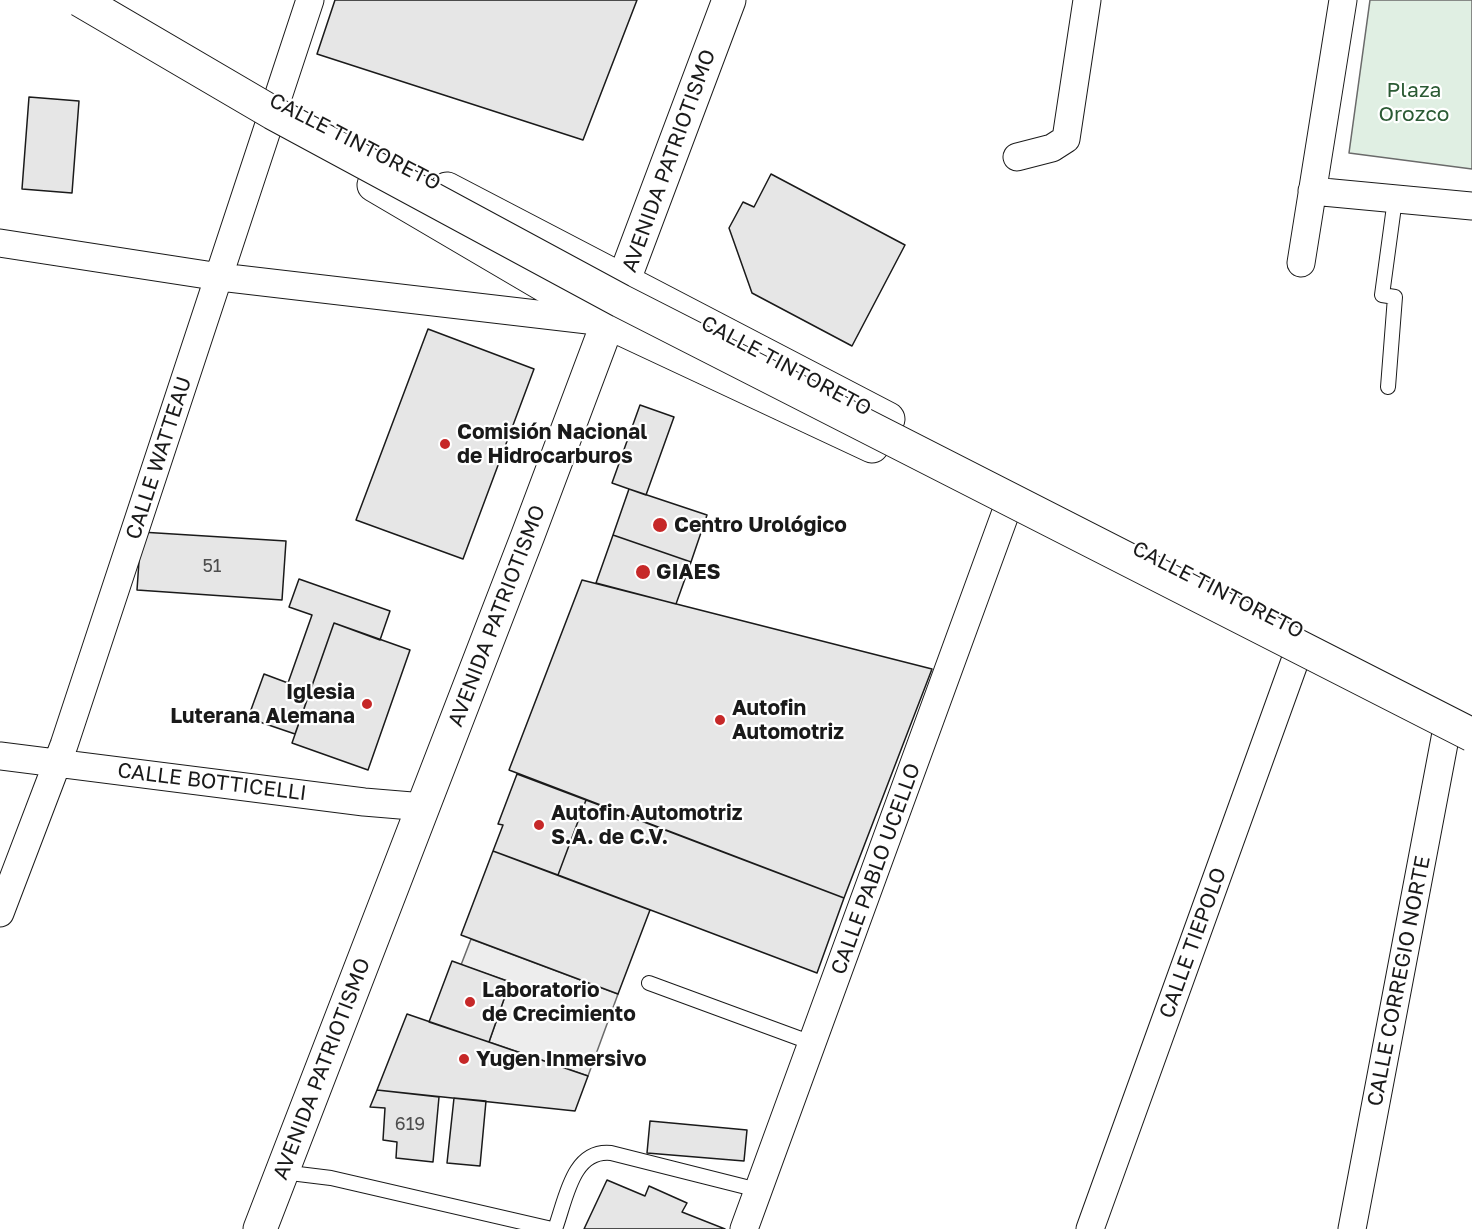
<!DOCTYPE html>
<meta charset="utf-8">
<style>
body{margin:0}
canvas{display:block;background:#fff}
</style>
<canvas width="1472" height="1229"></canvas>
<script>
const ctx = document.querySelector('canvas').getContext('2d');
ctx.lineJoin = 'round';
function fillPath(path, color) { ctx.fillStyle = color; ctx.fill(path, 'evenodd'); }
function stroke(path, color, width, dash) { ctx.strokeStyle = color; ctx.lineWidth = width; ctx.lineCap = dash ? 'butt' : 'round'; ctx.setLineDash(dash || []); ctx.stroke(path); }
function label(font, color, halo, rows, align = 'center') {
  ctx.font = font + ' "Golos Text",sans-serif'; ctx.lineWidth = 4.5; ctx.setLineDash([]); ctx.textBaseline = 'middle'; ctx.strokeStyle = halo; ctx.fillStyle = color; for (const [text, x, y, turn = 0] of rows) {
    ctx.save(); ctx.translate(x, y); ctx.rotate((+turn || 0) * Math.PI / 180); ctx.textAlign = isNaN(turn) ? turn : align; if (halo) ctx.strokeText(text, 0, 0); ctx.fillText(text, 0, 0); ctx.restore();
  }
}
const green = new Path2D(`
 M 1370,0 L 1472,0 L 1472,169 L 1349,153 Z`);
fillPath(green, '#e0efe3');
stroke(green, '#6a6a6a', 1.5);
const parking = new Path2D(`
 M 471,939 L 618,994 L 588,1076 L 489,1042 L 510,982 L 461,965 Z`);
fillPath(parking, '#ededed');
stroke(parking, '#6a6a6a', 1.5);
const building = new Path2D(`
 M 335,0 L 637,0 L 583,140 L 317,54 Z
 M 29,97 L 79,101 L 72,193 L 22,189 Z
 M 771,174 L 905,245 L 852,346 L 752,293 L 729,228 L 743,202 L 754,207 Z
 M 428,329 L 534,369 L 463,559 L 356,520 Z
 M 640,405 L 674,417 L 646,495 L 612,483 Z
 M 629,489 L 707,515 L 691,562 L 613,535 Z
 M 141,532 L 286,541 L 282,600 L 137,590 Z
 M 613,535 L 691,562 L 676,604 L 596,583 Z
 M 299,579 L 390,611 L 380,640 L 334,623 L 295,734 L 248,718 L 264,674 L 288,683 L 312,615 L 289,607 Z
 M 582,580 L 932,669 L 844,898 L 509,770 Z
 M 334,623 L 410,650 L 368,770 L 292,743 Z
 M 517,774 L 586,800 L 558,875 L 493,851 L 503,825 L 498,824 Z
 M 586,800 L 844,898 L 817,973 L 558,875 Z
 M 493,851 L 650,910 L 618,994 L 461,935 Z
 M 452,961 L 510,982 L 489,1042 L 429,1022 Z
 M 407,1014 L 588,1076 L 575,1111 L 377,1090 Z
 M 377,1090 L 439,1097 L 433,1162 L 396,1158 L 397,1142 L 383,1140 L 385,1108 L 370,1107 Z
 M 454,1098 L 486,1101 L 480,1166 L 447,1163 Z
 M 650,1121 L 747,1130 L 744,1161 L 647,1153 Z
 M 607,1180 L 645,1196 L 649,1186 L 687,1203 L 682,1212 L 725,1229 L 584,1229 Z`);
fillPath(building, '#e6e6e6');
stroke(building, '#1a1a1a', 1.5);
const service = new Path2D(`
 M 1388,387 L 1395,297 L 1382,295 L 1395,199
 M 649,983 L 812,1043
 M 282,1172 L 331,1178 L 552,1229
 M 555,1229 C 566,1200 572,1149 611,1153 L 758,1190`);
const minor = new Path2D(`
 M 1017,157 L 1052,148 L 1066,139 L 1087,0
 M 1312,191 L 1472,206
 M 0,243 L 220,277 L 605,322
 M 1301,263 L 1343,0
 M 0,756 L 364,802 L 424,807
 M 0,913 L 64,745 L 310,0
 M 744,1229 L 1007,509
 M 1090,1229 L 1296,658
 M 1352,1229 L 1446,733`);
const primary = new Path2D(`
 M 374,185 L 609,323 L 872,446
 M 447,189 L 888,419
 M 260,1229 L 528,535 L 729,0`);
stroke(service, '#1a1a1a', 16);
stroke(minor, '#1a1a1a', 29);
stroke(primary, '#1a1a1a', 35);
stroke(service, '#fff', 14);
stroke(minor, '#fff', 27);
stroke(primary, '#fff', 33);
const motorwayBridge = new Path2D(`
 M 80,0 L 273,113 L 621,301 L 1472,735`);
stroke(motorwayBridge, '#1a1a1a', 35, []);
stroke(motorwayBridge, '#fff', 33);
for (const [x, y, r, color] of [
 [445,444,6,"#c62828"],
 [660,525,8,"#c62828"],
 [643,572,8,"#c62828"],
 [367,704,6,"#c62828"],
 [720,720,6,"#c62828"],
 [539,825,6,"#c62828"],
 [470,1002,6,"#c62828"],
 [464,1059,6,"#c62828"]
]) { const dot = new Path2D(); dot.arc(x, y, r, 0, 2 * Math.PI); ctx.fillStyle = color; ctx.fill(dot); stroke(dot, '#fff', 2); }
label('18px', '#4d4d4d', null, [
 ["51",212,566],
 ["619",410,1124]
]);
label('21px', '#2b5a34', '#fff', [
 ["Plaza",1414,90],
 ["Orozco",1414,114]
]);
label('21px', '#1a1a1a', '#fff', [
 ["CALLE TINTORETO",355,142,27],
 ["AVENIDA PATRIOTISMO",669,161,-70],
 ["CALLE TINTORETO",786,366,28],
 ["CALLE WATTEAU",159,458,-72],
 ["CALLE TINTORETO",1218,590,27],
 ["AVENIDA PATRIOTISMO",497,616,-69],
 ["CALLE BOTTICELLI",212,782,7],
 ["CALLE PABLO UCELLO",876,869,-70],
 ["CALLE TIEPOLO",1193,943,-70],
 ["CALLE CORREGIO NORTE",1399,981,-79],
 ["AVENIDA PATRIOTISMO",322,1069,-69]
]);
label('bold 21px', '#1a1a1a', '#fff', [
 ["Comisión Nacional",457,432],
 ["de Hidrocarburos",457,456],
 ["Centro Urológico",674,525],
 ["GIAES",656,572],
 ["Iglesia",355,692,"right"],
 ["Luterana Alemana",355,716,"right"],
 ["Autofin",732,708],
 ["Automotriz",732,732],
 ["Autofin Automotriz",551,813],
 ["S.A. de C.V.",551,837],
 ["Laboratorio",482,990],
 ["de Crecimiento",482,1014],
 ["Yugen Inmersivo",476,1059]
], 'left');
</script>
